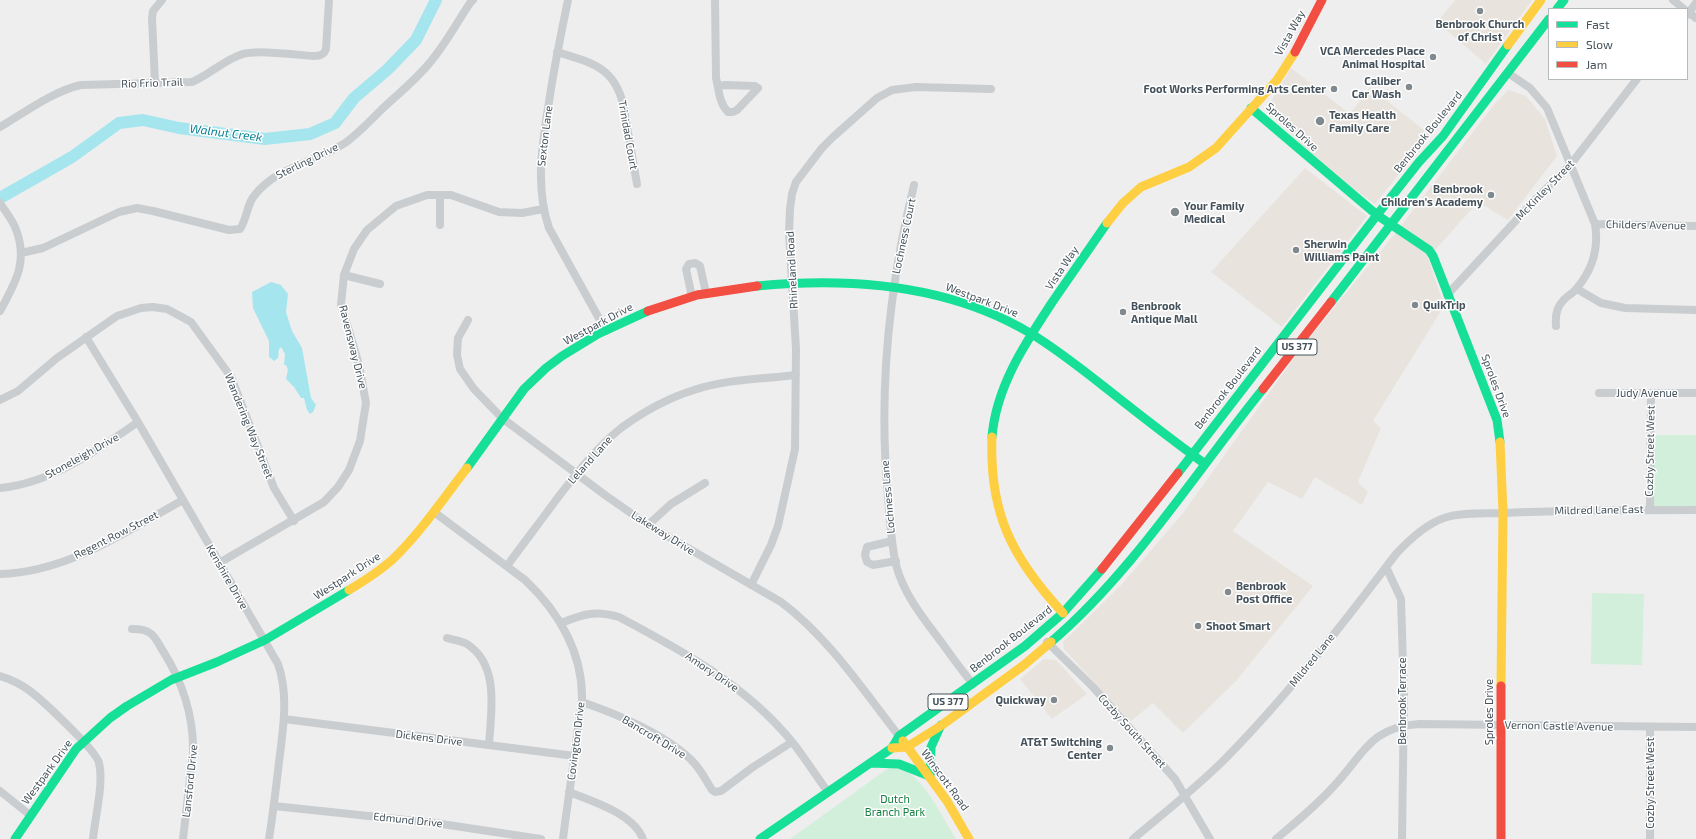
<!DOCTYPE html>
<style>
body{margin:0}
#map{position:relative;width:1696px;height:839px;overflow:hidden;background:#efeeee;font-family:"Exo 2",sans-serif}
canvas{display:block}
.legend{position:absolute;left:1548px;top:8px;width:140px;height:72px;box-sizing:border-box;background:#fff;border:1px solid #b5babd;margin:0;padding:5px 7px;list-style:none;font-size:12px;color:#45525b}
.legend li{display:flex;align-items:center;gap:8px;height:20px}
.legend b{width:20px;border:1px solid #b5babd}
</style>
<div id="map">
<canvas width="1696" height="839"></canvas>
<ul class="legend">
<li><b style="height:5px;background:#16e098"></b>Fast</li>
<li><b style="height:5px;background:#ffcf43"></b>Slow</li>
<li><b style="height:5px;background:#f24e42"></b>Jam</li>
</ul>
</div>
<script>
const ctx = document.querySelector('canvas').getContext('2d');
ctx.lineJoin = 'round';
function fillPath(path, color) { ctx.fillStyle = color; ctx.fill(path, 'evenodd'); }
function stroke(path, color, width, dash) { ctx.strokeStyle = color; ctx.lineWidth = width; ctx.lineCap = dash ? 'butt' : 'round'; ctx.setLineDash(dash || []); ctx.stroke(path); }
function label(font, color, halo, rows, align = 'center') {
  ctx.font = font + ' "Exo 2",sans-serif'; ctx.lineWidth = 3; ctx.setLineDash([]); ctx.textBaseline = 'middle'; ctx.strokeStyle = halo; ctx.fillStyle = color; for (const [text, x, y, turn = 0] of rows) {
    ctx.save(); ctx.translate(x, y); ctx.rotate((+turn || 0) * Math.PI / 180); ctx.textAlign = isNaN(turn) ? turn : align; if (halo) ctx.strokeText(text, 0, 0); ctx.fillText(text, 0, 0); ctx.restore();
  }
}
fillPath(new Path2D(`
 M 1455,0 L 1532,0 L 1486,64 L 1437,22 Z
 M 1291,68 L 1350,114 L 1370,87 L 1430,135 L 1375,204 L 1330,172 L 1266,110 Z
 M 1509,90 L 1526,96 L 1545,119 L 1557,156 L 1508,220 L 1478,202 L 1428,258 L 1444,306 L 1373,421 L 1381,428 L 1358,482 L 1368,492 L 1362,505 L 1315,477 L 1302,499 L 1268,482 L 1233,531 L 1313,586 L 1236,681 L 1183,733 L 1153,703 L 1130,722 L 1064,649 L 1063,642 L 1122,584 L 1183,513 L 1304,344 L 1393,236 L 1496,102 Z
 M 1305,168 L 1367,216 L 1282,327 L 1211,272 Z
 M 1044,659 L 1056,660 L 1087,694 L 1052,719 L 1020,679 Z`), '#e8e4dd');
fillPath(new Path2D(`
 M 1653,435 L 1696,435 L 1696,507 L 1652,508 Z
 M 1592,593 L 1644,594 L 1642,665 L 1591,664 Z
 M 894,764 C 925,777 939,812 956,839 L 790,839 Z`), '#d1efda');
fillPath(new Path2D(`
 M 271,282 L 281,285 L 288,294 L 286,312 L 292,331 L 302,348 L 311,398 L 316,405 L 313,412 L 310,414 L 307,410 L 304,398 L 301,398 L 294,387 L 286,379 L 288,370 L 286,365 L 284,365 L 285,354 L 281,347 L 279,349 L 278,358 L 274,361 L 269,357 L 269,341 L 253,308 L 252,292 Z`), '#a5e5ee');
stroke(new Path2D(`
 M 0,198 L 72,157 L 119,123 L 143,120 L 179,128 L 265,139 L 310,134 L 335,123 L 354,98 L 387,70 L 416,40 L 436,0`), '#a5e5ee', 12);
stroke(new Path2D(`
 M 568,0 C 561,34 554,67 549,102 C 542,145 535,186 549,228 L 606,331
 M 715,0 L 716,78 C 719,90 719,103 728,112 L 733,112 L 737,110 L 758,88 L 755,86 L 725,85 L 718,86
 M 1673,0 L 1684,9
 M 1687,11 L 1696,18
 M 1687,15 L 1696,3
 M 557,52 C 589,62 614,66 623,104 L 637,184
 M 1508,73 L 1530,88 L 1547,108 L 1595,224 C 1599,248 1592,270 1577,288 C 1575,291 1571,294 1568,296 C 1557,305 1555,313 1556,326
 M 155,83 L 152,18 L 153,11 L 162,0
 M 0,127 C 24,113 53,91 81,85 L 192,82 C 209,75 223,61 240,55 C 257,49 295,55 314,56 C 320,56 324,55 326,49 L 329,0
 M 914,185 C 889,287 878,391 888,496 C 890,519 891,543 896,565 C 904,595 924,619 942,643 C 952,657 962,671 973,684
 M 440,195 L 440,225
 M 0,203 C 5,211 11,218 15,227 C 29,260 16,282 0,311
 M 1595,224 L 1696,226
 M 21,253 L 43,248 L 119,212 L 137,208 L 153,211 L 229,230 L 240,229 C 247,219 247,204 254,196 C 277,166 315,163 345,143 C 358,134 370,121 381,110 C 396,96 413,82 427,66 C 444,47 456,24 470,3 L 473,0
 M 344,275 L 380,284
 M 1577,289 L 1601,303 L 1625,308 L 1696,310
 M 1447,295 L 1534,201 L 1571,164 L 1637,79
 M 692,297 L 686,269 L 689,264 L 695,263 L 700,266 L 706,293
 M 468,320 L 458,338 L 457,355 L 460,369 L 474,389 L 502,418 L 605,495 L 648,525 L 781,602 C 828,637 863,690 899,736
 M 86,337 L 138,422 L 278,664 C 289,695 283,730 279,762 C 276,788 273,813 269,839
 M 1599,393 L 1696,393
 M 0,400 L 18,391 L 57,358 L 117,316 L 141,308 L 153,307 L 167,309 L 191,322 L 231,377 L 274,488 L 294,521
 M 0,488 C 52,483 97,450 138,422
 M 1650,510 L 1651,393
 M 434,512 L 525,580 C 559,612 583,653 582,700 C 581,712 578,725 577,736 C 573,771 567,805 563,839
 M 648,525 L 671,504 L 705,483
 M 892,541 L 867,547 L 865,555 L 867,562 L 873,565 L 896,561
 M 219,563 L 324,502 L 338,487 L 349,470 L 360,441 L 366,403 L 359,365 L 341,304 L 344,275 L 354,249 L 367,230 L 396,206 L 427,195 L 451,195 L 499,212 L 522,213 L 543,209
 M 507,566 C 523,544 540,522 556,500 C 576,474 596,448 621,428 C 643,412 668,398 694,390 C 726,379 762,379 796,375
 M 1386,567 L 1401,599 L 1404,697 L 1402,839
 M 0,574 C 68,572 125,532 183,500
 M 751,585 L 771,545 L 778,526 L 795,449 L 796,349 L 789,233 L 790,209 L 792,194 L 796,182 L 822,148 L 833,137 L 877,98 L 892,90 L 916,87 L 991,89
 M 561,623 C 584,614 595,610 619,617 C 683,651 747,686 793,743 C 805,758 816,776 828,792
 M 132,629 C 138,629 145,629 150,633 C 156,637 159,645 163,651 C 182,681 194,717 193,753 L 183,839
 M 447,638 C 453,640 461,641 467,644 C 500,665 491,712 489,745
 M 1047,642 L 1093,687 L 1175,779 L 1210,839
 M 0,676 C 10,679 21,684 30,691 C 42,700 97,751 99,763 C 104,782 95,818 93,839
 M 582,702 C 617,714 670,736 695,764 C 702,772 707,782 712,790 L 715,792 L 721,791 L 753,767 L 792,742
 M 284,719 L 575,756
 M 1650,727 L 1650,839
 M 0,791 L 30,815
 M 569,792 C 592,801 634,814 643,839
 M 274,806 L 435,823 L 541,839
 M 1133,839 C 1164,813 1196,788 1225,759 C 1287,696 1342,625 1396,554 C 1409,540 1426,524 1444,518 C 1462,512 1484,514 1502,513 C 1566,510 1631,510 1696,510
 M 1276,839 C 1296,822 1316,806 1333,787 C 1363,756 1369,727 1419,724 L 1696,727`), '#cacdcf', 8);
stroke(new Path2D(`
 M 1557,9 L 1564,0
 M 1251,108 L 1377,215 L 1429,250 L 1433,256 L 1497,420 L 1500,442
 M 757,286 C 850,277 948,284 1030,333 C 1060,351 1088,374 1116,396 C 1145,419 1175,442 1205,464
 M 1331,302 L 1549,19
 M 992,437 C 996,386 1026,342 1053,301 C 1071,275 1089,249 1107,223
 M 467,468 L 524,389 L 546,368 L 562,356 L 598,334 L 648,311
 M 1178,473 L 1377,215 L 1419,162 L 1443,136 L 1508,45
 M 1051,642 C 1133,572 1195,473 1263,389
 M 870,763 L 899,764 L 927,775
 M 930,776 L 931,747 L 941,725
 M 15,839 L 76,749 L 110,718 L 127,706 L 171,680 L 217,662 L 265,640 L 349,590
 M 760,839 L 892,748 L 899,736 L 1025,646 L 1063,613 L 1102,569`), '#16e098', 9);
stroke(new Path2D(`
 M 1508,45 L 1541,0
 M 1107,223 L 1123,203 L 1141,187 L 1189,167 L 1216,148 L 1277,80 L 1295,52
 M 992,437 C 989,513 1012,558 1063,613
 M 1500,442 L 1503,512 L 1501,686
 M 349,590 C 364,581 380,571 393,559 C 421,532 443,499 467,468
 M 903,741 L 947,801 L 969,839
 M 892,748 L 907,747 L 942,725 L 1024,665 L 1051,642`), '#ffcf43', 9);
stroke(new Path2D(`
 M 1295,52 L 1322,0
 M 648,311 L 697,295 L 757,286
 M 1263,389 L 1331,302
 M 1102,569 L 1178,473
 M 1501,839 L 1501,686`), '#f24e42', 9);
for (const [x, y, r, color] of [
 [1480,11,4,"#80898e"],
 [1433,57,4,"#80898e"],
 [1409,87,4,"#80898e"],
 [1334,89,4,"#80898e"],
 [1320,121,5,"#80898e"],
 [1491,195,4,"#80898e"],
 [1175,212,5,"#80898e"],
 [1296,250,4,"#80898e"],
 [1415,305,4,"#80898e"],
 [1123,312,4,"#80898e"],
 [1228,592,4,"#80898e"],
 [1198,626,4,"#80898e"],
 [1054,700,4,"#80898e"],
 [1110,748,4,"#80898e"]
]) { const dot = new Path2D(); dot.arc(x, y, r, 0, 2 * Math.PI); ctx.fillStyle = color; ctx.fill(dot); stroke(dot, '#fff', 1.5); }
for (const [x, y, w] of [
 [1297,347,40],
 [948,702,40]
]) { const box = new Path2D(); box.roundRect(x - w / 2, y - 8, w, 16, 3); ctx.fillStyle = '#fff'; ctx.fill(box); stroke(box, '#45525b', 1); }
label('bold 10px', '#45525b', null, [
 ["US 377",1297,347],
 ["US 377",948,702]
]);
label('bold 11px', '#45525b', '#fff', [
 ["Benbrook Church",1480,24,"center"],
 ["of Christ",1480,37,"center"],
 ["VCA Mercedes Place",1425,51,"right"],
 ["Animal Hospital",1425,64,"right"],
 ["Caliber",1401,81,"right"],
 ["Car Wash",1401,94,"right"],
 ["Foot Works Performing Arts Center",1326,89,"right"],
 ["Texas Health",1329,115],
 ["Family Care",1329,128],
 ["Benbrook",1483,189,"right"],
 ["Children's Academy",1483,202,"right"],
 ["Your Family",1184,206],
 ["Medical",1184,219],
 ["Sherwin",1304,244],
 ["Williams Paint",1304,257],
 ["QuikTrip",1423,305],
 ["Benbrook",1131,306],
 ["Antique Mall",1131,319],
 ["Benbrook",1236,586],
 ["Post Office",1236,599],
 ["Shoot Smart",1206,626],
 ["Quickway",1046,700,"right"],
 ["AT&T Switching",1102,742,"right"],
 ["Center",1102,755,"right"]
], 'left');
label('11px', '#45525b', '#fff', [
 ["Vista Way",1290,33,-61],
 ["Rio Frio Trail",152,83,-2],
 ["Sproles Drive",1292,127,42],
 ["Benbrook Boulevard",1428,132,-51],
 ["Trinidad Court",628,135,80],
 ["Sexton Lane",545,136,-83],
 ["Sterling Drive",307,161,-26],
 ["McKinley Street",1545,190,-46],
 ["Childers Avenue",1646,225,1],
 ["Lochness Court",904,236,-78],
 ["Vista Way",1062,268,-56],
 ["Rhineland Road",792,270,-93],
 ["Westpark Drive",982,300,21],
 ["Westpark Drive",598,324,-28],
 ["Ravensway Drive",353,347,76],
 ["Sproles Drive",1496,386,70],
 ["Benbrook Boulevard",1228,388,-52],
 ["Judy Avenue",1647,393],
 ["Wandering Way Street",249,426,68],
 ["Cozby Street West",1650,451,-89],
 ["Stoneleigh Drive",82,456,-29],
 ["Leland Lane",590,460,-48],
 ["Lochness Lane",888,497,-95],
 ["Mildred Lane East",1599,510,-1],
 ["Lakeway Drive",663,533,32],
 ["Regent Row Street",116,535,-27],
 ["Westpark Drive",347,576,-33],
 ["Kenshire Drive",227,577,60],
 ["Benbrook Boulevard",1011,639,-38],
 ["Mildred Lane",1312,660,-51],
 ["Amory Drive",712,672,34],
 ["Benbrook Terrace",1402,701,-90],
 ["Sproles Drive",1489,712,-90],
 ["Vernon Castle Avenue",1559,726,1],
 ["Cozby South Street",1132,731,48],
 ["Bancroft Drive",654,737,31],
 ["Dickens Drive",429,738,7],
 ["Covington Drive",576,741,-83],
 ["Westpark Drive",47,772,-54],
 ["Winscott Road",945,780,54],
 ["Lansford Drive",190,781,-84],
 ["Cozby Street West",1650,783,-90],
 ["Edmund Drive",408,820,6]
]);
label('11px', '#147d3f', '#fff', [
 ["Dutch",895,799],
 ["Branch Park",895,812]
]);
label('italic 12px', '#0a8293', '#fff', [
 ["Walnut Creek",226,133,7]
]);
</script>
